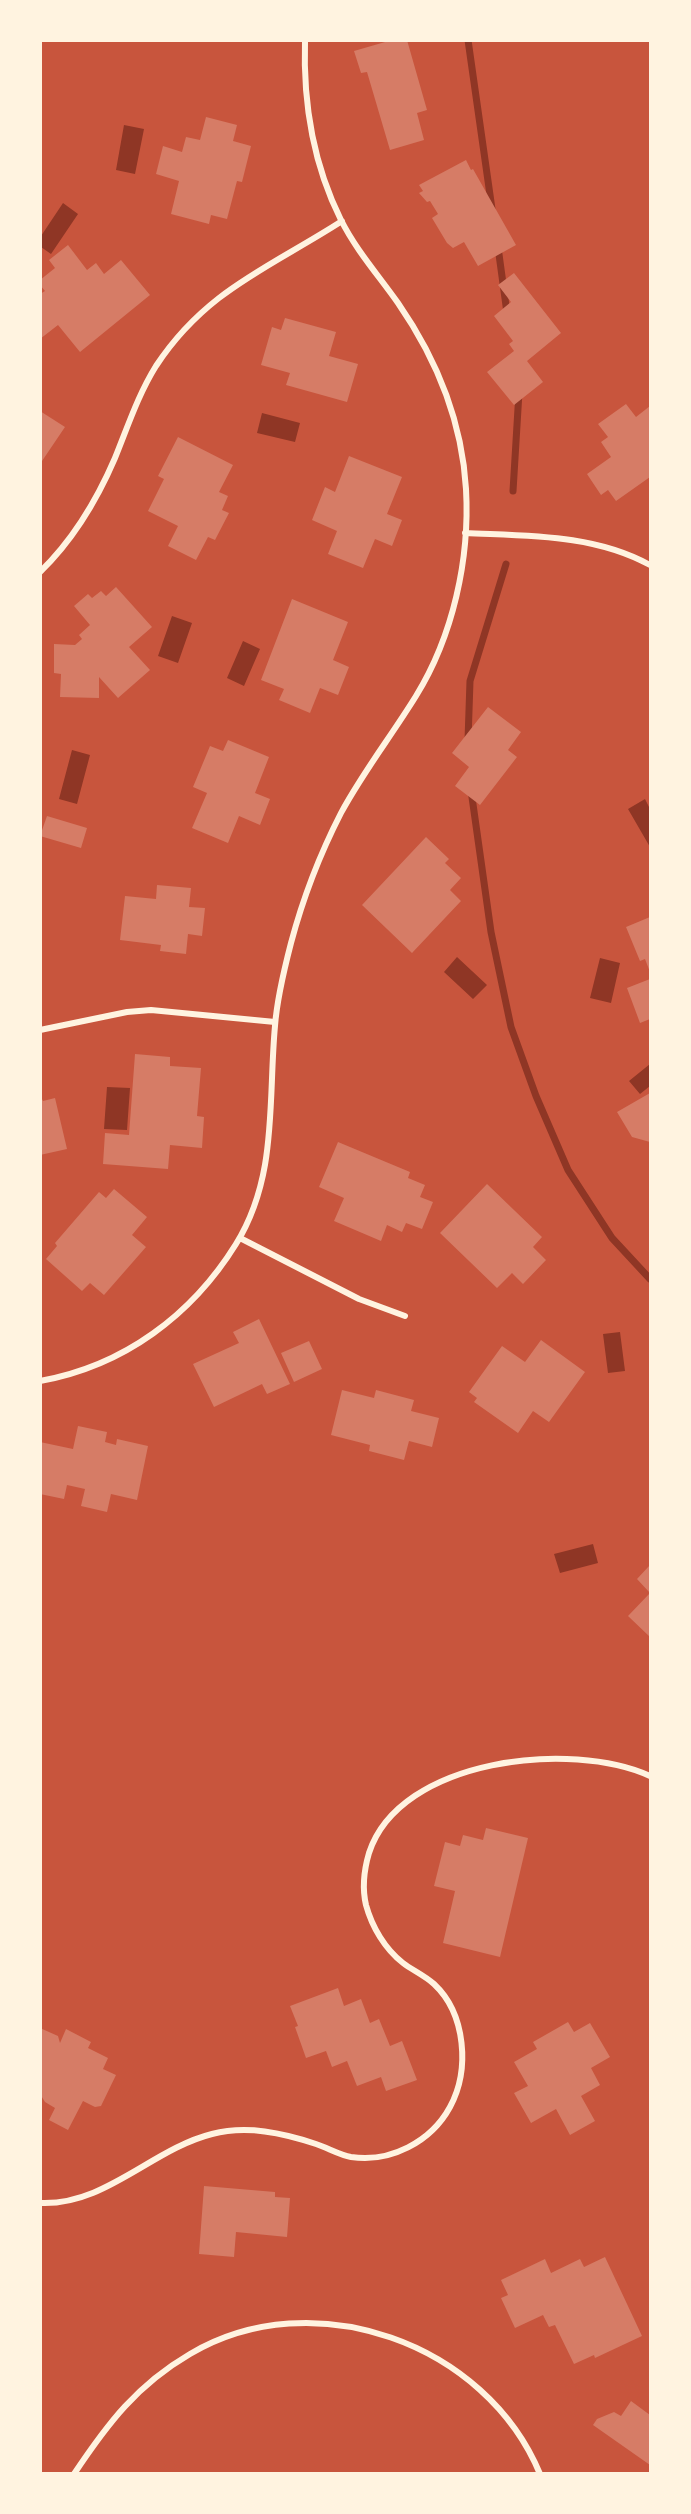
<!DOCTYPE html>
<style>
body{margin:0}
#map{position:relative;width:691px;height:2514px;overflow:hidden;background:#c8553d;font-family:Raleway,sans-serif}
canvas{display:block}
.frame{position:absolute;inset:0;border:42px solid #fff3e0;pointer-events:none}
</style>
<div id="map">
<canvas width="691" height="2514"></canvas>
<div class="frame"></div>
</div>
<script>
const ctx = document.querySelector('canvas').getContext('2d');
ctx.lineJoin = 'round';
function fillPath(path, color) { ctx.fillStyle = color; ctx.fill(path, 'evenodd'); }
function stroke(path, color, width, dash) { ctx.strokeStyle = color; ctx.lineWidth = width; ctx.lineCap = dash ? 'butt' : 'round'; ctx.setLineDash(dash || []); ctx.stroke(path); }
fillPath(new Path2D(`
 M 124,125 L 144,129 L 135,174 L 116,170 Z
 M 63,203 L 78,214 L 51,254 L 41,247 L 41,236 Z
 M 262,413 L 300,423 L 295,442 L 257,433 Z
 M 172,616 L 192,623 L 178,663 L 158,656 Z
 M 243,641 L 260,649 L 244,686 L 227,678 Z
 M 72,750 L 90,755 L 77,804 L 59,799 Z
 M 645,799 L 650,809 L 650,847 L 628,809 Z
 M 457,957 L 487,985 L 473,999 L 444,972 Z
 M 600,958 L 620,963 L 611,1003 L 590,998 Z
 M 650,1064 L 650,1086 L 640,1094 L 629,1081 Z
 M 107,1087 L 130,1088 L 127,1130 L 104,1129 Z
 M 620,1332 L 625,1371 L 608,1373 L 603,1334 Z
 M 593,1544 L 598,1563 L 560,1573 L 554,1554 Z`), '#8f3625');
stroke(new Path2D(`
 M 468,40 L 492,209
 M 498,247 L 507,313
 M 513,491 L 519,392
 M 468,740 L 470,681 L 506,564
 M 471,790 L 491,932 L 511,1027 L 536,1096 L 568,1170 L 612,1238 L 650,1279`), '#8f3625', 7);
fillPath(new Path2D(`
 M 392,40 L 407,40 L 427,110 L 417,113 L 424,140 L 390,150 L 367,72 L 361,73 L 354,51 Z
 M 206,117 L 237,125 L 233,141 L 251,146 L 242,182 L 237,181 L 227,219 L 211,215 L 209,224 L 171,214 L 179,181 L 156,174 L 163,146 L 182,152 L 186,137 L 200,140 Z
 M 466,160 L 471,170 L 473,169 L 516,245 L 478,266 L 464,242 L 453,248 L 447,243 L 432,218 L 438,214 L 430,201 L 427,202 L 419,193 L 423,191 L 419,185 Z
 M 68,245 L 87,270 L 96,263 L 104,274 L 121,260 L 150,295 L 80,352 L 58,325 L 40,339 L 40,294 L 45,291 L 40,285 L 40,280 L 55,268 L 49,260 Z
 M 514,273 L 561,333 L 527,361 L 543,382 L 514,405 L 487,372 L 514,351 L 509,344 L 513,341 L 494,316 L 511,302 L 498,285 Z
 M 285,318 L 336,332 L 329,356 L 358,364 L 347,402 L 286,385 L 290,373 L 261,365 L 272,327 L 281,330 Z
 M 626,404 L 636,417 L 650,406 L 650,477 L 616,501 L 608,490 L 601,495 L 587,474 L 611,457 L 601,442 L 608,437 L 598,424 Z
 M 40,411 L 65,427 L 40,464 Z
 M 178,437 L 233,465 L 219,492 L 228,496 L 222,510 L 229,513 L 215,540 L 208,537 L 196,560 L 168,546 L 178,526 L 148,511 L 164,479 L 158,476 Z
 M 349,456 L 402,477 L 387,514 L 402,520 L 392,546 L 375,539 L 363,568 L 328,554 L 337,531 L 312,520 L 325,487 L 335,492 Z
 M 116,587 L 152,627 L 129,647 L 150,670 L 118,698 L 99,677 L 99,698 L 60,697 L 61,674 L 54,673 L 54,644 L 75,645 L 82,639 L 79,635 L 90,625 L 74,606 L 88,594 L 92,598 L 101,591 L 106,596 Z
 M 292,599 L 348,622 L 333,660 L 349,667 L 338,695 L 320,688 L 310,713 L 279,700 L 284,689 L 261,680 Z
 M 488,707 L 521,732 L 508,750 L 517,757 L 480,805 L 455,786 L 469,767 L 452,753 Z
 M 228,740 L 269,757 L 255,793 L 270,799 L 260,825 L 239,816 L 228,843 L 192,828 L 207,793 L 193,787 L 210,746 L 223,751 Z
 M 47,816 L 87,828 L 81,848 L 40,836 Z
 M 426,837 L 449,859 L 445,863 L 461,878 L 450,890 L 461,901 L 412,953 L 362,905 Z
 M 157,885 L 191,888 L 189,907 L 205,908 L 202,936 L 188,934 L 186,954 L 160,951 L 161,945 L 120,940 L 125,896 L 156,899 Z
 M 650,917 L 650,972 L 645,959 L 640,961 L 626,927 Z
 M 650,979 L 650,1019 L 640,1023 L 627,988 Z
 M 135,1054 L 170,1057 L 170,1066 L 201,1068 L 197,1116 L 204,1117 L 202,1148 L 170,1145 L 168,1169 L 103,1164 L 105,1133 L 129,1135 Z
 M 650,1093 L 650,1142 L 632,1137 L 617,1112 Z
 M 40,1095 L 43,1101 L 55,1098 L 67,1149 L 40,1155 Z
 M 338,1142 L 410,1172 L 408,1178 L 425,1185 L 420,1197 L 433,1202 L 422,1229 L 406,1223 L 402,1232 L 387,1225 L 381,1241 L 334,1221 L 344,1198 L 319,1187 Z
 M 487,1184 L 542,1237 L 533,1247 L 546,1260 L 523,1284 L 512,1273 L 497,1288 L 440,1233 Z
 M 114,1189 L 147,1217 L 132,1235 L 146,1247 L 104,1295 L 90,1283 L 82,1291 L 46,1259 L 57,1246 L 55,1243 L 99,1192 L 106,1198 Z
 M 259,1319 L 290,1384 L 267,1394 L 262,1384 L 214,1407 L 193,1364 L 239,1343 L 233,1332 Z
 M 541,1340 L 585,1372 L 549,1422 L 533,1411 L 518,1433 L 474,1402 L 477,1398 L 469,1392 L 502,1346 L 525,1362 Z
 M 309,1341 L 322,1369 L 294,1382 L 281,1353 Z
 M 342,1390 L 374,1398 L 376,1390 L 414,1400 L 411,1411 L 439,1418 L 432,1447 L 409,1441 L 404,1460 L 369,1451 L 370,1445 L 331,1435 Z
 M 78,1426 L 107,1432 L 105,1442 L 116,1445 L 117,1439 L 148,1446 L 137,1500 L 111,1494 L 107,1512 L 81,1506 L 85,1489 L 67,1485 L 64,1499 L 40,1494 L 40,1442 L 73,1449 Z
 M 650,1565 L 650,1637 L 628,1616 L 650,1593 L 637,1579 Z
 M 486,1828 L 528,1838 L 500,1957 L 443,1943 L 455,1891 L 434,1886 L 445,1842 L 460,1846 L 463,1835 L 483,1840 Z
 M 338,1988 L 344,2006 L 361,1999 L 370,2023 L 379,2019 L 390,2046 L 402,2041 L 417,2080 L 386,2091 L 381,2077 L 357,2086 L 347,2061 L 332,2067 L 326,2051 L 306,2058 L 295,2027 L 298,2026 L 290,2006 Z
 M 568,2022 L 574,2032 L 590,2023 L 610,2057 L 591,2068 L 600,2085 L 581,2096 L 595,2121 L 570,2135 L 556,2109 L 531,2123 L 514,2093 L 528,2086 L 514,2062 L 537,2049 L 533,2042 Z
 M 40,2028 L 58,2036 L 60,2043 L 66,2029 L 91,2042 L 88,2048 L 108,2058 L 103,2069 L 116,2075 L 101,2106 L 95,2107 L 83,2101 L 68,2130 L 49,2120 L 55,2108 L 45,2102 L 40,2094 Z
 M 204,2186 L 275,2192 L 275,2197 L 290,2198 L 287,2237 L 236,2232 L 234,2257 L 199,2254 Z
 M 605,2257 L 642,2336 L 595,2358 L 594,2355 L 574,2364 L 555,2325 L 549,2327 L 543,2315 L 515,2328 L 501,2298 L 508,2295 L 501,2280 L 545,2259 L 551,2273 L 580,2259 L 584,2267 Z
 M 631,2401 L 650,2415 L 650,2465 L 593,2425 L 597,2419 L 614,2412 L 621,2416 Z`), '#d67c66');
stroke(new Path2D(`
 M 465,533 C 528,536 594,534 650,565
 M 40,572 C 73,540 97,500 115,458 C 128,426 138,395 156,366 C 206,290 269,268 342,221
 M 40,1030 L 127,1012 L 151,1010 L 275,1022
 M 240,1238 L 359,1299 L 405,1316
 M 40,1381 C 124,1366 192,1315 236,1244 C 278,1176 268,1101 275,1026 C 277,998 284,970 291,943 C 303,898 320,854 341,813 C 363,772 392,735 416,696 C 453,636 470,559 466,489 C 462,421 436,358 398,303 C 379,276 356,250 341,220 C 313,164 303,102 305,40
 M 40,2203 C 105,2206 152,2149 212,2134 C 247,2125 283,2133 316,2144 C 328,2148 340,2155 351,2157 C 390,2163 431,2142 450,2107 C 470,2070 466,2014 434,1984 C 424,1975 412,1970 403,1963 C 385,1949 372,1927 366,1905 C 362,1888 364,1870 369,1853 C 400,1758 572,1740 650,1776
 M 74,2474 C 108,2423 137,2385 190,2354 C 313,2281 486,2343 540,2474`), '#fff3e0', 6);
</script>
